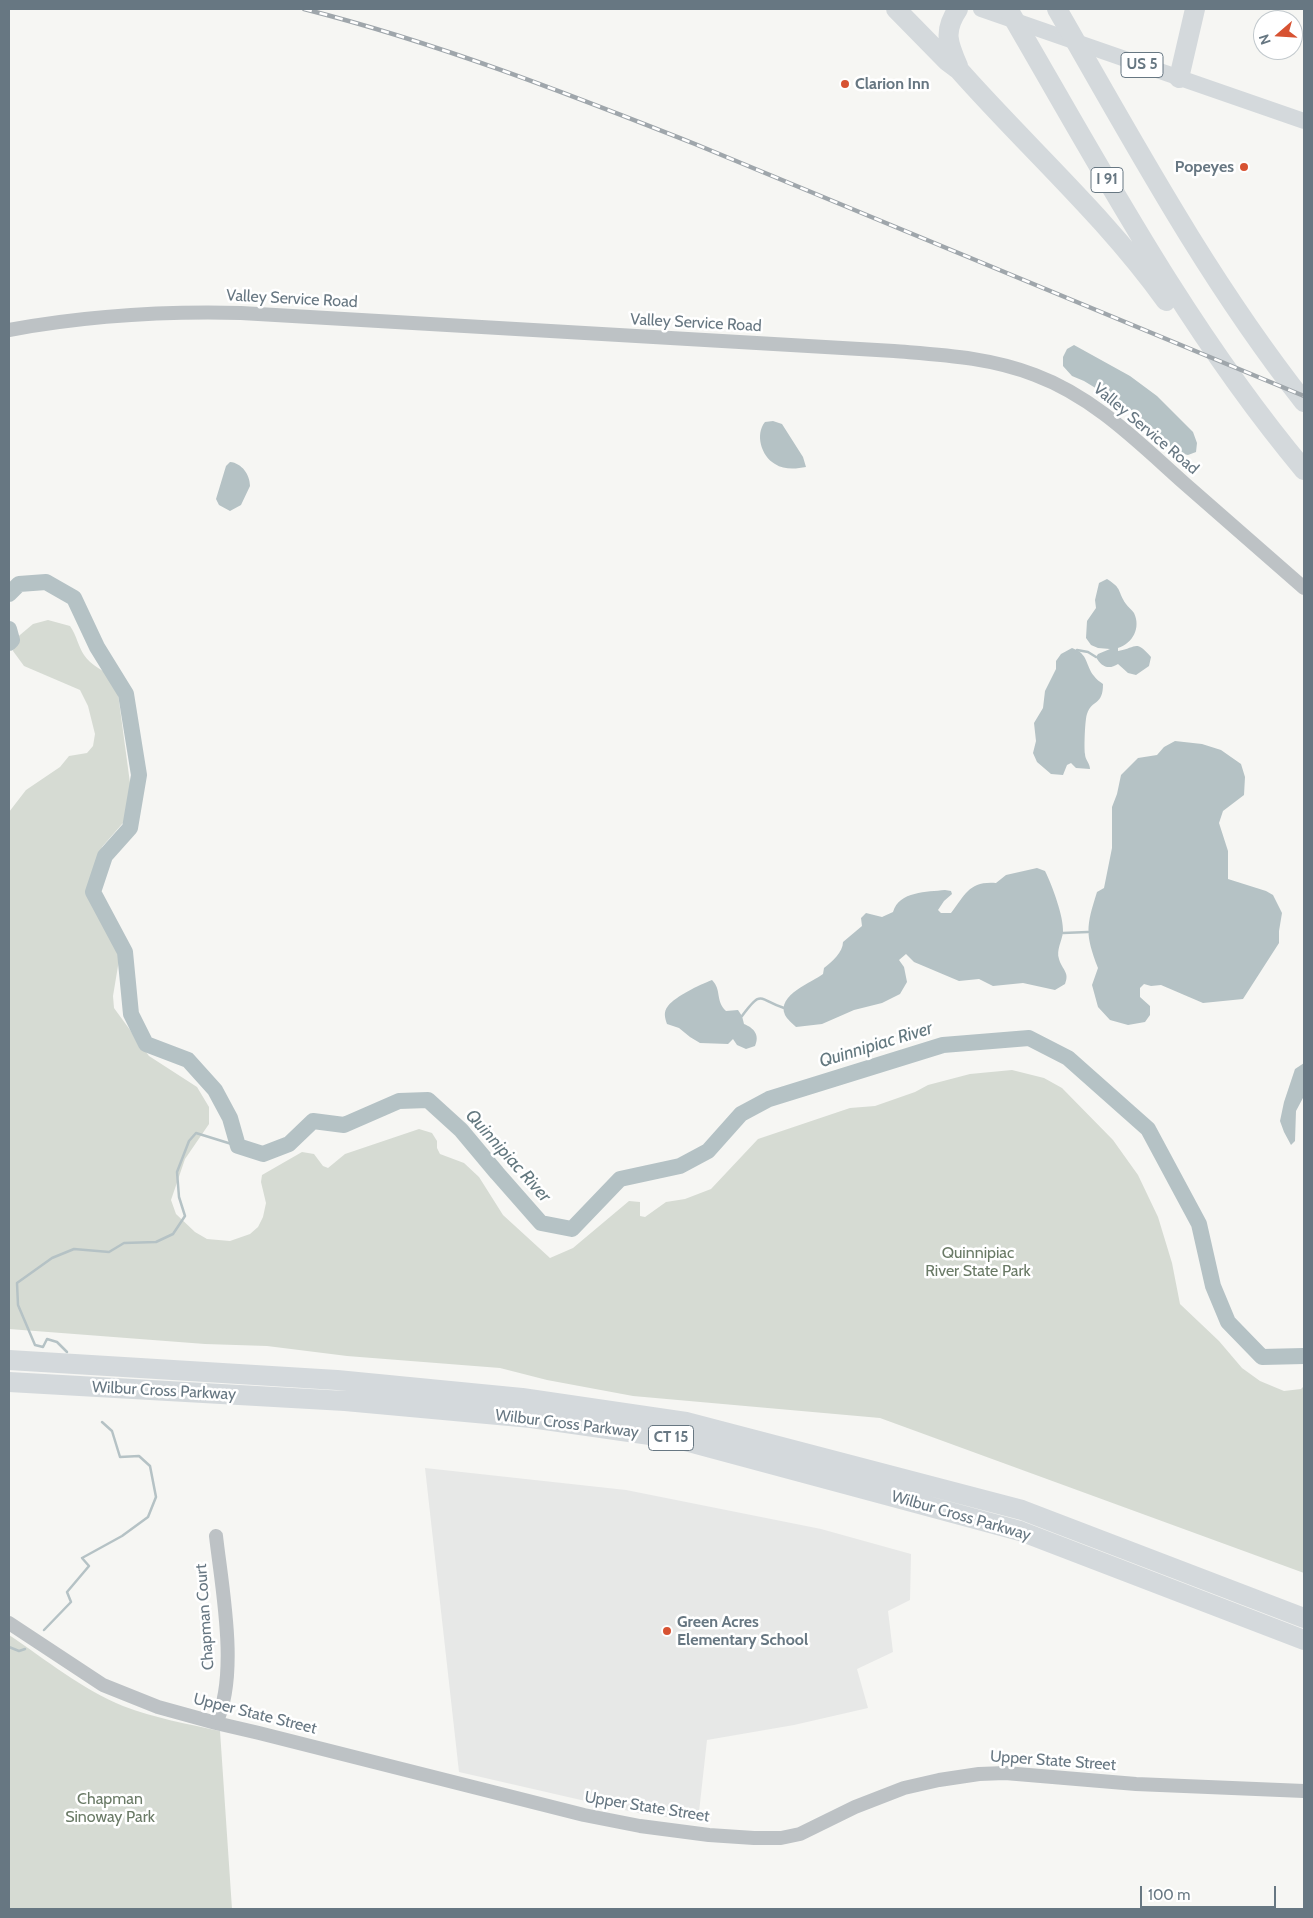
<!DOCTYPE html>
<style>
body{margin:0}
#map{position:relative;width:1313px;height:1918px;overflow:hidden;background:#f6f6f3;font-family:Cabin,sans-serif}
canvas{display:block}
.frame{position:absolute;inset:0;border:10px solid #677782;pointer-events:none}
.north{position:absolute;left:1253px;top:10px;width:50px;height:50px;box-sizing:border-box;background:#fff;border:1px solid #c2c9cd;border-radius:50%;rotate:251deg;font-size:14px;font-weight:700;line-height:20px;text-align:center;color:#677782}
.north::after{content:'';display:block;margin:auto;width:18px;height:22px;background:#d75232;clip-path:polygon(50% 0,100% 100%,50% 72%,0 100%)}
.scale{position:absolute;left:1140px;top:1886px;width:136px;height:22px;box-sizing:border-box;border:2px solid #677782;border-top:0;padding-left:6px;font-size:15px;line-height:18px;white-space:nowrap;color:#677782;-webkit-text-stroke:4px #fff;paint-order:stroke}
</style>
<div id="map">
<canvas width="1313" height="1918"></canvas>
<div class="frame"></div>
<div class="north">N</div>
<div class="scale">100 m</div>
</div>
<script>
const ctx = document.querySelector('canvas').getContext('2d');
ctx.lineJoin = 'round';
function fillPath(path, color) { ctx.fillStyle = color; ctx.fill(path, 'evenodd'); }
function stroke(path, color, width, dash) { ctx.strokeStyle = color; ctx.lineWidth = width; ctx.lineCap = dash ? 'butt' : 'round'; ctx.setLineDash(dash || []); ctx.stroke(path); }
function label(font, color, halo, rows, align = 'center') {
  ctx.font = font + ' Cabin,sans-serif'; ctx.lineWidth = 5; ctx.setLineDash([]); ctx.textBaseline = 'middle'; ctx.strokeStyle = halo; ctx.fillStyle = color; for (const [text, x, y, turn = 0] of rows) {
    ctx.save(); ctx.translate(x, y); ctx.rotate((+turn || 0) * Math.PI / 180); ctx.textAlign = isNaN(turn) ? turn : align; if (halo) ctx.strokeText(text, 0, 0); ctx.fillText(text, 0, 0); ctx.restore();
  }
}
fillPath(new Path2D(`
 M 425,1468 L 626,1490 L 821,1529 L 911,1554 L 910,1600 L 888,1611 L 893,1652 L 857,1669 L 868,1708 L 794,1725 L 707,1740 L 698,1821 L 642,1814 L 459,1772 Z`), '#e7e8e7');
fillPath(new Path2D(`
 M 48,620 L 70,626 C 77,636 78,646 84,655 C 90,665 106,672 116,679 L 130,783 L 135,800 L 134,805 L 129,816 L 102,847 L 94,874 L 93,891 L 103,916 L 115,936 L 119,960 L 113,996 L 114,1008 L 149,1056 L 197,1087 L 209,1107 L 209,1124 L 185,1159 L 171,1200 L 176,1214 L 195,1232 L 207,1239 L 230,1241 L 250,1234 L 258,1227 L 263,1217 L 266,1203 L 261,1182 L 262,1175 L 302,1152 L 314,1154 L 323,1166 L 328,1168 L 345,1154 L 419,1129 L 432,1133 L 437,1141 L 437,1148 L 440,1154 L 464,1163 L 479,1177 L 503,1215 L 550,1258 L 573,1248 L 629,1201 L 640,1202 L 640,1216 L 645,1217 L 666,1202 L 685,1199 L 711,1189 L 758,1139 L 850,1108 L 875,1106 L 915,1092 L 928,1085 L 970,1074 L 1012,1070 L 1044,1078 L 1062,1088 L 1113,1140 L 1138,1175 L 1158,1217 L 1172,1263 L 1180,1304 L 1219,1341 L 1242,1368 L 1260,1381 L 1284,1391 L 1301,1389 L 1304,1386 L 1304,1573 L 880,1418 L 633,1396 L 547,1380 L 500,1368 L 347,1356 L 267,1346 L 205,1344 L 9,1329 L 9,812 L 26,790 L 60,767 L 69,756 L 87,753 L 93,746 L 95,734 L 88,706 L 80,690 L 24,666 L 13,651 L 14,640 L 33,624 Z
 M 9,1635 C 45,1659 83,1690 123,1706 C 154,1718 188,1724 220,1731 L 232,1909 L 9,1909 Z`), '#d6dbd3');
fillPath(new Path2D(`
 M 1074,345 L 1130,376 L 1157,396 L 1193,432 L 1197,443 L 1196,452 L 1188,455 L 1179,453 L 1168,445 L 1130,409 L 1084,381 L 1072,376 L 1063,366 L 1063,357 L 1067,349 Z
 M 773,421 L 782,424 L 803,457 L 806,467 C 796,469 784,470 775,464 C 761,456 755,434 765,422 Z
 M 230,462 C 242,463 250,475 250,486 L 241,505 L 230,511 L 219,505 L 216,499 L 226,466 Z
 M 1107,579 C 1123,589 1117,591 1126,604 C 1128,607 1132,610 1134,613 C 1141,628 1133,643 1118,648 L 1118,651 C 1137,648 1135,639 1151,657 L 1149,666 L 1136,675 L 1128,673 L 1118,664 C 1109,670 1101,667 1096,657 L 1098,654 L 1110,649 L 1098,648 L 1091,645 L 1086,638 L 1087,621 L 1096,608 L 1095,600 L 1099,583 Z
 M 1072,648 C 1089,654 1085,665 1094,676 C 1096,679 1100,682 1103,684 C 1103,706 1092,699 1087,714 C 1085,719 1084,747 1085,754 C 1085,760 1090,763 1090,769 L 1076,768 L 1071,763 L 1067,765 L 1063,775 L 1051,774 L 1037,762 L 1033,753 L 1036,741 L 1034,723 L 1043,708 L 1045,691 L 1056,669 L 1056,661 L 1061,654 Z
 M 1175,741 L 1202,744 L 1221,750 L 1241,764 L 1245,777 L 1244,795 L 1223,811 L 1219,823 L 1228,851 L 1228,879 L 1266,891 L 1273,895 L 1282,913 L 1279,931 L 1279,943 L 1243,999 L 1203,1003 L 1161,985 L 1151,986 L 1144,984 L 1140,988 L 1140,997 L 1150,1006 L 1150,1015 L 1145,1022 L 1128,1025 L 1110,1020 L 1098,1007 L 1092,985 L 1098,968 C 1085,934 1086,927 1097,892 L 1104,888 L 1112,848 L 1112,807 L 1117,794 L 1121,775 L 1138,758 L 1157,755 L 1164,747 Z
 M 1037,868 L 1045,871 C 1052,885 1064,917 1063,932 C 1062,941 1056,950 1059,959 C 1062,970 1070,972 1065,984 L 1055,990 L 1023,983 L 993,986 L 979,979 L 959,981 L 914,962 L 906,954 L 899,960 L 904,967 L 907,982 L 900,994 L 882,1003 L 854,1010 L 822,1024 L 796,1027 C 793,1024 787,1019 785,1015 C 776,995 813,982 823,974 L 824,968 C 832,962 843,952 843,942 L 862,926 L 861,918 L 866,913 L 882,917 L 893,912 C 899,891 927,892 945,890 L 951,891 L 952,894 L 944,901 L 938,910 L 941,913 L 951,913 C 966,894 969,881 996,883 L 1006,875 Z
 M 712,980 C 722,990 715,1000 726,1011 L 738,1010 L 742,1016 L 744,1024 C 754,1028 760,1035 755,1046 L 746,1049 L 737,1045 L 733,1039 L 728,1044 L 700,1043 L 690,1037 L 679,1028 L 667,1024 C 665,1018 663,1012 668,1006 C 676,996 699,985 712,980 Z
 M 1304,1063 L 1304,1096 L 1296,1111 L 1295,1141 L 1291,1145 L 1284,1132 L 1280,1121 L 1284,1102 L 1295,1069 Z`), '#b5c2c5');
stroke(new Path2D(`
 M 1077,650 L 1088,652 L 1096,657
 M 1063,933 L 1088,932
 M 742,1016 C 763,988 758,1000 784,1008
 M 67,1352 L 57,1342 L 47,1339 L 43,1347 L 35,1345 L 18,1305 L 17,1283 L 52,1258 L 74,1249 L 109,1252 L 124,1243 L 156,1242 L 173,1234 L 185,1216 L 179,1197 L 177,1172 L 189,1141 L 196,1133 L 238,1146
 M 44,1630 L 71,1602 L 67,1592 L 89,1566 L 82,1558 L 122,1536 L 148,1517 L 156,1497 L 150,1466 L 139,1456 L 120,1457 L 112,1431 L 102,1422
 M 9,1647 L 19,1651 L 25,1649`), '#b5c2c5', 2.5);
stroke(new Path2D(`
 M 9,594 L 19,584 L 46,582 L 74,598 L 97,647 L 126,694 L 139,775 L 130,828 L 105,856 L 93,892 L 125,952 L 131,1014 L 146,1044 L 188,1060 L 215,1090 L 230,1118 L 238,1146 L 263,1154 L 289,1144 L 313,1121 L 344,1125 L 399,1101 L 428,1100 L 461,1130 L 497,1173 L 541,1223 L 572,1229 L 620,1179 L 680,1166 L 708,1151 L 741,1114 L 769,1099 L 943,1045 L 1029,1038 L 1068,1058 L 1148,1129 L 1199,1224 L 1213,1286 L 1228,1322 L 1262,1357 L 1304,1356
 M 9,629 L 12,640 L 9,643`), '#b5c2c5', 16);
stroke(new Path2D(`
 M 9,330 C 85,316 164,311 241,313 L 894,351 C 942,355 989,357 1035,375 C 1094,397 1138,442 1184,483 C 1224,518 1264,553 1304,588
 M 9,1623 L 103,1685 L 158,1707 L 216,1723 L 259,1733 L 584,1815 L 640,1826 L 709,1835 L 754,1838 L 781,1838 L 800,1834 L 855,1807 L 904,1788 L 939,1780 L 979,1774 L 1005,1773 L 1136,1784 L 1304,1791
 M 216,1723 C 239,1675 222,1589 216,1536`), '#bdc2c5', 14);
stroke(new Path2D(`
 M 981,9 L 1304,121`), '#d4d9dc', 16);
stroke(new Path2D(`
 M 896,9 L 947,61 L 959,70 C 1028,148 1106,217 1166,301
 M 1008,9 C 1100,167 1186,329 1304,470
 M 1057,9 C 1134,143 1208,280 1304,402
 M 958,66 C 948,43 943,31 958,9
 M 1179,78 L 1195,9
 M 9,1360 L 337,1380 L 522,1398 L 686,1422 L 1022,1510 L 1304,1618
 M 9,1382 L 345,1401 L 531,1418 L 678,1439 L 1020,1531 L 1304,1640`), '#d4d9dc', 20);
const rail = new Path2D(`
 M 304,9 C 438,43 566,93 695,144 L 1304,396`);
stroke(rail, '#9fa6ab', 4.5);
stroke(rail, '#fff', 2.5, [8]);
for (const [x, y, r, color] of [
 [845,84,5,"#d75232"],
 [1244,167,5,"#d75232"],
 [667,1631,5,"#d75232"]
]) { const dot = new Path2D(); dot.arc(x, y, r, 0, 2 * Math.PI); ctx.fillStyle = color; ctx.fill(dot); stroke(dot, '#fff', 2); }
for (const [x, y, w] of [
 [1142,65,42],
 [1107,180,32],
 [671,1438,45]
]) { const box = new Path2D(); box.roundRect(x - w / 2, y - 12.5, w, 25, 4); ctx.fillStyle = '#fff'; ctx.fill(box); stroke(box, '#677782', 1); }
label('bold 15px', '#677782', null, [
 ["US 5",1142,65],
 ["I 91",1107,180],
 ["CT 15",671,1438]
]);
label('bold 16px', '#677782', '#fff', [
 ["Clarion Inn",855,84],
 ["Popeyes",1234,167,"right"],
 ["Green Acres",677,1622],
 ["Elementary School",677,1640]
], 'left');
label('16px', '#677782', '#fff', [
 ["Valley Service Road",292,299,3],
 ["Valley Service Road",696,323,3],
 ["Valley Service Road",1146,429,40],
 ["Wilbur Cross Parkway",164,1391,3],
 ["Wilbur Cross Parkway",567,1424,7],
 ["Wilbur Cross Parkway",961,1516,16],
 ["Chapman Court",205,1617,-94],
 ["Upper State Street",255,1714,14],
 ["Upper State Street",1053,1761,4],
 ["Upper State Street",647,1807,9]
]);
label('16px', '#6a7a66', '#fff', [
 ["Quinnipiac",978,1253],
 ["River State Park",978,1271],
 ["Chapman",110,1799],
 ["Sinoway Park",110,1817]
]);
label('italic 18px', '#63787f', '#fff', [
 ["Quinnipiac River",876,1045,-17],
 ["Quinnipiac River",508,1156,48]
]);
</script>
